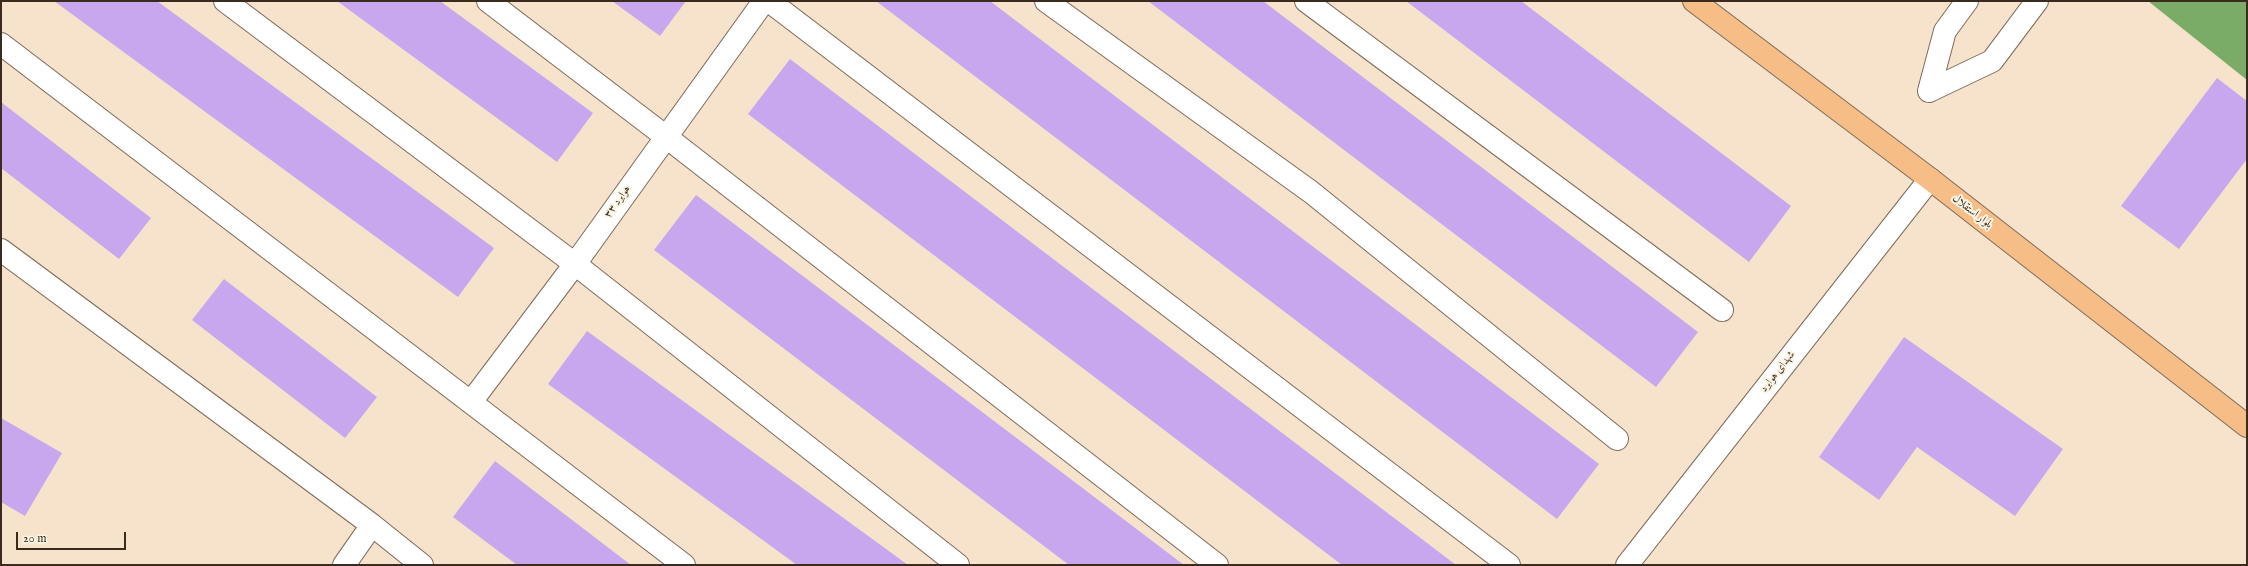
<!DOCTYPE html>
<meta charset="utf-8">
<style>
body{margin:0}
#map{position:relative;width:2248px;height:566px;overflow:hidden;background:#f7e3cb;font-family:"IM FELL English",serif}
canvas{display:block}
.frame{position:absolute;inset:0;border:2px solid #3b2a1e;pointer-events:none}
.scale{position:absolute;left:16px;top:532px;width:110px;height:18px;box-sizing:border-box;border:2px solid #3b2a1e;border-top:0;padding-left:5px;font-size:12px;line-height:14px;white-space:nowrap;color:#3b2a1e;-webkit-text-stroke:3px #fcf5e5;paint-order:stroke}
</style>
<div id="map">
<canvas width="2248" height="566"></canvas>
<div class="frame"></div>
<div class="scale">20 m</div>
</div>
<script>
const ctx = document.querySelector('canvas').getContext('2d');
ctx.lineJoin = 'round';
function fillPath(path, color) { ctx.fillStyle = color; ctx.fill(path, 'evenodd'); }
function stroke(path, color, width, dash) { ctx.strokeStyle = color; ctx.lineWidth = width; ctx.lineCap = dash ? 'butt' : 'round'; ctx.setLineDash(dash || []); ctx.stroke(path); }
function label(font, color, halo, rows, align = 'center') {
  ctx.font = font + ' "IM FELL English",Amiri,serif'; ctx.lineWidth = 4; ctx.setLineDash([]); ctx.textBaseline = 'middle'; ctx.strokeStyle = halo; ctx.fillStyle = color; for (const [text, x, y, turn = 0] of rows) {
    ctx.save(); ctx.translate(x, y); ctx.rotate((+turn || 0) * Math.PI / 180); ctx.textAlign = isNaN(turn) ? turn : align; if (halo) ctx.strokeText(text, 0, 0); ctx.fillText(text, 0, 0); ctx.restore();
  }
}
fillPath(new Path2D(`
 M 2148,1 L 2247,1 L 2247,80 Z`), '#7aac68');
fillPath(new Path2D(`
 M 54,1 L 157,1 L 494,248 L 458,297 Z
 M 337,1 L 440,1 L 593,113 L 557,162 Z
 M 612,1 L 686,1 L 660,36 Z
 M 876,1 L 990,1 L 1599,464 L 1557,519 Z
 M 1148,1 L 1263,1 L 1698,332 L 1656,387 Z
 M 1406,1 L 1521,1 L 1791,206 L 1749,262 Z
 M 790,59 L 1456,565 L 1342,565 L 748,114 Z
 M 2217,78 L 2247,101 L 2247,159 L 2179,249 L 2121,206 Z
 M 1,102 L 151,218 L 119,259 L 1,168 Z
 M 696,195 L 1184,565 L 1069,565 L 654,250 Z
 M 224,279 L 377,397 L 345,438 L 192,320 Z
 M 587,331 L 908,565 L 797,565 L 548,384 Z
 M 1904,337 L 2063,449 L 2015,516 L 1917,447 L 1879,500 L 1819,457 Z
 M 1,418 L 62,453 L 25,516 L 1,502 Z
 M 495,461 L 631,565 L 517,565 L 453,517 Z`), '#c9a7ee');
const minor = new Path2D(`
 M 225,1 L 575,264 L 958,565
 M 488,1 L 665,136 L 1217,565
 M 769,1 L 1509,565
 M 1046,1 L 1311,192 L 1617,439
 M 1306,1 L 1722,310
 M 1,44 L 684,565
 M 1929,91 L 1992,61 L 2037,1
 M 1929,91 L 1945,31 L 1967,1
 M 1,250 L 372,525 L 422,565
 M 471,402 L 575,264 L 764,1
 M 344,565 L 372,525
 M 1627,565 L 1930,179`);
const major = new Path2D(`
 M 1694,1 L 1930,179 L 2247,426`);
stroke(minor, '#7d6b5b', 24);
stroke(major, '#7d6b5b', 24);
stroke(minor, '#fff', 22);
stroke(major, '#f6be86', 22);
label('11px', '#3b2a1e', '#fcf5e5', [
 ["۳۳ هوابرد",618,202,-55],
 ["بلوار استقلال",1972,212,38],
 ["شهدای هوابرد",1778,372,-52]
]);
</script>
